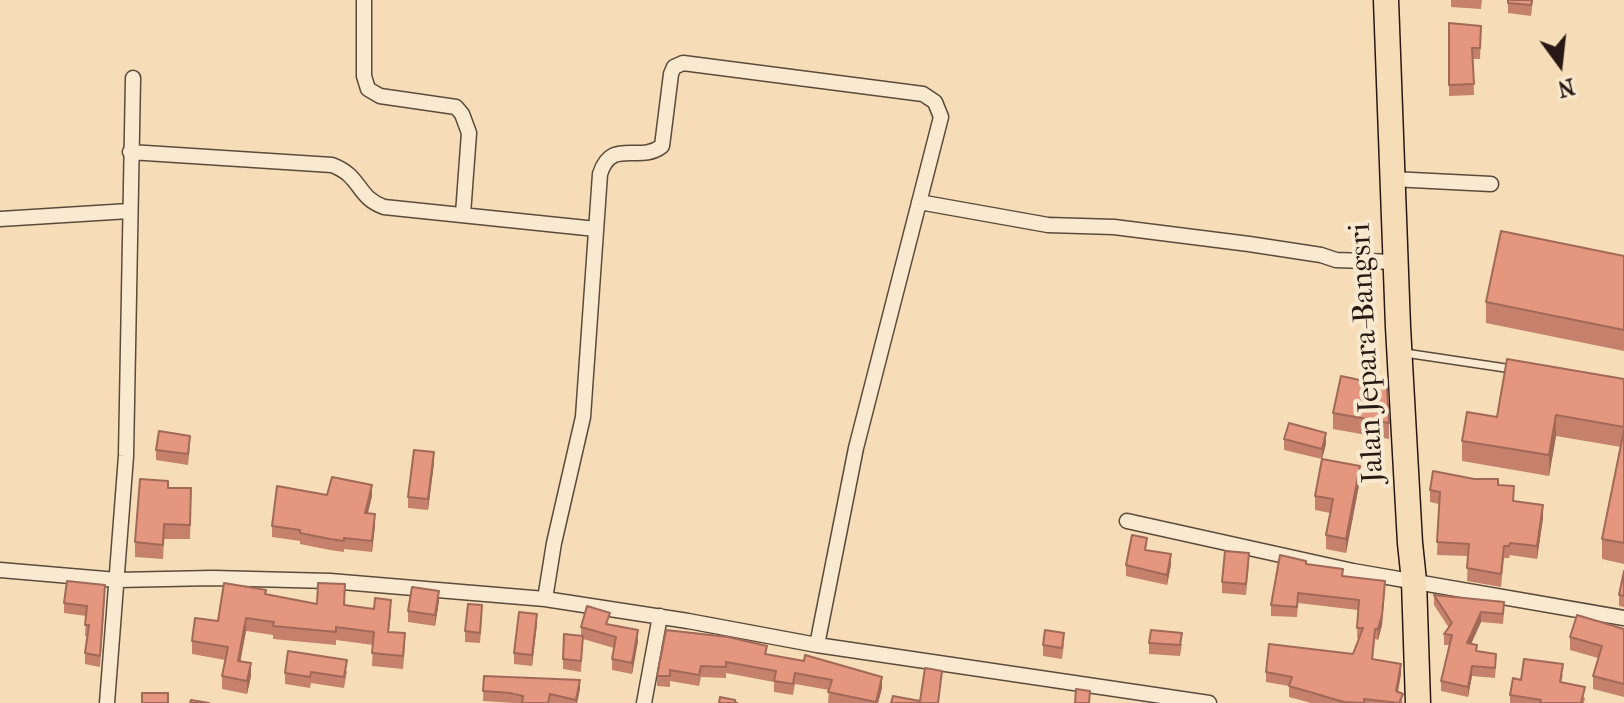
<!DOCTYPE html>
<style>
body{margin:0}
#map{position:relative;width:1624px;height:703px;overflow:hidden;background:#f6ddb7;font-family:"IM FELL French Canon",serif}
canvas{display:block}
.north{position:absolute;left:1520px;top:24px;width:80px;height:80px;-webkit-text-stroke:6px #f9e9d0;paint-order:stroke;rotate:165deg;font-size:22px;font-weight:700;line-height:32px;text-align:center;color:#271a14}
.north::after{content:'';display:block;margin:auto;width:28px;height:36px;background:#271a14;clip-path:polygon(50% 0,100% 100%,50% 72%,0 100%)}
</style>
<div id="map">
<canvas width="1624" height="703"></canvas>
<div class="north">N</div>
</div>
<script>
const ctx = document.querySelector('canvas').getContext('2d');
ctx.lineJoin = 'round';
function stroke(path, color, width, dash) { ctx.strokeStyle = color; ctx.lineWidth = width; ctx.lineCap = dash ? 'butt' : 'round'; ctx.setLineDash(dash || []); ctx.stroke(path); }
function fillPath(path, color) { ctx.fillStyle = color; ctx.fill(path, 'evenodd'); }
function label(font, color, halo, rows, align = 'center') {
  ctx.font = font + ' "IM FELL French Canon",serif'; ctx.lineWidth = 8; ctx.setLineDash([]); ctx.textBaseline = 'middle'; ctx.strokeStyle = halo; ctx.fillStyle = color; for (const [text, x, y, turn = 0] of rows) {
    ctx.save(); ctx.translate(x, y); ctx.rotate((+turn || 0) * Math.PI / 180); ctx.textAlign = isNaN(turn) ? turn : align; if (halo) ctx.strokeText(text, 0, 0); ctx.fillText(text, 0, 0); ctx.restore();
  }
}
const lane = new Path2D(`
 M 1405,353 L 1512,369`);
const street = new Path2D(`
 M 364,0 L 364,76 L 368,89 L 380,96 L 456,107 L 462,114 L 469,133 L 463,214
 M 130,152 L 332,165 C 362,176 356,197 384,207 L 596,229
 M 1392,179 L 1491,184
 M 919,202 L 1048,225 L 1114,227 L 1249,244 L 1321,255 L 1336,260 L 1395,262
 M 0,219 L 129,211
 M 1127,521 L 1353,571 L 1624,618
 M 0,570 L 117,580 L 213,578 L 330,581 L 545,599 L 688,621 L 817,645 L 1209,703
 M 545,599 L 554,543 L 583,417 L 600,174 C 612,137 639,164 662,146 L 671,74 L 674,67 L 683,63 L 923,94 L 935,102 L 941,117 L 856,448 L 817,645
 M 107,703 L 126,456 L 133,78
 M 644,703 L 660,616`);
const primary = new Path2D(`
 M 1386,0 L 1398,327 L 1410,543 L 1414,581 L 1418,703`);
stroke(lane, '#5b4b3d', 10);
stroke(street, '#5b4b3d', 17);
stroke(primary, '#271a14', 27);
stroke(lane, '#f9e9d0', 7);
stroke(street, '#f9e9d0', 14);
stroke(primary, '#f6ddb7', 24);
fillPath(new Path2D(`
 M 1451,0 L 1482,0 L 1481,9 L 1451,7 Z
 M 1508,0 L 1533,0 L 1531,16 L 1508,13 Z
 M 1449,23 L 1481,36 L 1480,59 L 1473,59 L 1474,95 L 1449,96 Z
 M 1624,256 L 1624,351 L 1486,323 L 1486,302 Z
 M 1624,379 L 1624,564 L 1602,559 L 1602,539 L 1621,447 L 1556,436 L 1549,476 L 1462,461 L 1462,441 L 1497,417 Z
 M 1333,413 L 1389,423 L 1389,439 L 1333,429 Z
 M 1284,439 L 1326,444 L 1322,459 L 1360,480 L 1346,553 L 1326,549 L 1326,535 L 1330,513 L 1315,510 L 1315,496 L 1322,459 L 1284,450 Z
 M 190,446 L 188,465 L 156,460 L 156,450 Z
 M 434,463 L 428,510 L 408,508 L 408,497 Z
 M 1498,485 L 1514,501 L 1543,518 L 1537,559 L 1510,555 L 1509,558 L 1504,558 L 1501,587 L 1467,581 L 1468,556 L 1437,555 L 1439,504 L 1430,502 L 1430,490 Z
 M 168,488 L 191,503 L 190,539 L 164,539 L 163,559 L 135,557 L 135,542 Z
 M 327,495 L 372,496 L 368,513 L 375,525 L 372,552 L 344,549 L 344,552 L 330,550 L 300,544 L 300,541 L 272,537 L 272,526 Z
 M 1147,550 L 1171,565 L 1167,585 L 1126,576 L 1126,565 Z
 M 1249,564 L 1246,595 L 1222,593 L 1222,582 Z
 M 1306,564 L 1385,591 L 1382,625 L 1378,640 L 1375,639 L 1373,659 L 1401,674 L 1398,692 L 1403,703 L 1311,703 L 1289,697 L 1289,686 L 1266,682 L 1266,672 L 1353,654 L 1359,638 L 1357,638 L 1358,610 L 1298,603 L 1297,617 L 1271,616 L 1271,605 Z
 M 1624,571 L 1624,607 L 1619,606 L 1619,595 Z
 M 266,595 L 317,604 L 345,605 L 391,613 L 389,632 L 405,646 L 403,669 L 372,666 L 373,645 L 336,640 L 336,645 L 273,639 L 273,635 L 246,631 L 240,661 L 251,676 L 247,694 L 222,689 L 222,676 L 225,660 L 192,654 L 192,641 L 218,621 Z
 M 1434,595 L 1504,612 L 1503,624 L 1481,622 L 1471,644 L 1477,652 L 1496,664 L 1495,678 L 1472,676 L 1468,697 L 1441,691 L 1441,681 L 1449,645 L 1444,645 L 1444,634 L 1449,628 L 1434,605 Z
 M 105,596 L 100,667 L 85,664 L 85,653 L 88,636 L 85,636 L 86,616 L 64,613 L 64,603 Z
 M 439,601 L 435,626 L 408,622 L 408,611 Z
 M 482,616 L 480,643 L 465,642 L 465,631 Z
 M 537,624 L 532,666 L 514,664 L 514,653 Z
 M 610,625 L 638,641 L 632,674 L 612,670 L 612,659 L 614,648 L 583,639 L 581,672 L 563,669 L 563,659 L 581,636 L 581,627 Z
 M 1624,629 L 1624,697 L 1593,689 L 1593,676 L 1598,658 L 1570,650 L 1570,637 Z
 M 666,630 L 767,654 L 882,688 L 878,703 L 828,703 L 829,690 L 795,684 L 793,695 L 774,692 L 774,682 L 726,673 L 726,678 L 701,677 L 699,686 L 670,681 L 670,687 L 657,686 L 657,676 Z
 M 1149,643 L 1182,644 L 1180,656 L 1149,654 Z
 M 1064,644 L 1062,659 L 1043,656 L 1043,645 Z
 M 347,671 L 344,688 L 311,683 L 310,688 L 285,684 L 285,673 Z
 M 1563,675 L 1561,682 L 1585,698 L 1584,703 L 1510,703 L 1510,695 L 1521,680 Z
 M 484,676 L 580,689 L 577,703 L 514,703 L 483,701 Z`), '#c5816c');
fillPath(new Path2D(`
 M 1556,415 L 1556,436 L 1549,476 L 1549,455 Z
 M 1326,433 L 1326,444 L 1322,459 L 1322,449 Z
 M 434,452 L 434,463 L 428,510 L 428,499 Z
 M 1360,466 L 1360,480 L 1346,553 L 1346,539 Z
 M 372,485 L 372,496 L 365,524 L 365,513 Z
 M 1543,505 L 1543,518 L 1537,559 L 1537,546 Z
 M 375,514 L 375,525 L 372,552 L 372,541 Z
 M 1171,554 L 1171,565 L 1167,585 L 1167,575 Z
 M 1385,581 L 1382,625 L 1378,640 L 1378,629 Z
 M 439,591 L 439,601 L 435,626 L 435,615 Z
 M 1481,612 L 1481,622 L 1467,653 L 1467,643 Z
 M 537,614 L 537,624 L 532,666 L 532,655 Z
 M 246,618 L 246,631 L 238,674 L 238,661 Z
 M 638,630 L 638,641 L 632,674 L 632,663 Z
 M 251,663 L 251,676 L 247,694 L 247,681 Z
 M 1401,664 L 1401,674 L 1396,701 L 1396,691 Z
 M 1472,666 L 1472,676 L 1468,697 L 1468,687 Z
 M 882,677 L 882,688 L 878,703 L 876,703 Z
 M 580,680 L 580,689 L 577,703 L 576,703 Z`), '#a06958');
const building = new Path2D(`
 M 1508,0 L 1532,0 L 1531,5 L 1508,3 Z
 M 1449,23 L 1481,26 L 1480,48 L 1472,48 L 1474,84 L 1449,85 Z
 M 1501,231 L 1624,256 L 1624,330 L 1486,302 Z
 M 1507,359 L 1624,379 L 1624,427 L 1556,415 L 1549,455 L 1462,441 L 1467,412 L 1497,417 Z
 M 1341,376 L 1387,386 L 1389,423 L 1333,413 Z
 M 1289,423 L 1326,433 L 1322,449 L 1284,439 Z
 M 1624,430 L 1624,543 L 1602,539 Z
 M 159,431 L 190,436 L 188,454 L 156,450 Z
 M 414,450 L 434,452 L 428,499 L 408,497 Z
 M 1322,459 L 1360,466 L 1346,539 L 1326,535 L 1333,499 L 1315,496 Z
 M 1433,471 L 1474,479 L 1498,479 L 1498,485 L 1514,486 L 1513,501 L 1543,505 L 1537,546 L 1510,543 L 1509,546 L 1504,546 L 1501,574 L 1467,568 L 1469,544 L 1437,542 L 1440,492 L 1430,490 Z
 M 332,477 L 372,485 L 365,513 L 375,514 L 372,541 L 344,538 L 344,541 L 330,539 L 300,533 L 300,530 L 272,526 L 277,486 L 327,495 Z
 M 140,479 L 168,481 L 168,488 L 191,488 L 190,525 L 164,524 L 163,545 L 135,542 Z
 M 1132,535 L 1147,538 L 1145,550 L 1171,554 L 1167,575 L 1126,565 Z
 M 1225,551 L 1249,553 L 1246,584 L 1222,582 Z
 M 1280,555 L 1306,561 L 1306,564 L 1343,569 L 1342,576 L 1385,581 L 1382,615 L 1378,629 L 1375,629 L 1372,659 L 1401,664 L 1396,691 L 1403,694 L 1399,703 L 1364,699 L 1364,703 L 1344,702 L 1289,686 L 1292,677 L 1266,672 L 1269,644 L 1353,654 L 1363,628 L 1357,628 L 1359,600 L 1298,593 L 1297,607 L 1271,605 Z
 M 1624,571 L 1624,596 L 1619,595 Z
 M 67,581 L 105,585 L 100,656 L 85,653 L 89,625 L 85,625 L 87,606 L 64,603 Z
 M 224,583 L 266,590 L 265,594 L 317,604 L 318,583 L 345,584 L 344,605 L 374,609 L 375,598 L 391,600 L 388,632 L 405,633 L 403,656 L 372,653 L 374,632 L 336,627 L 336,632 L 273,626 L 274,622 L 246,618 L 238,661 L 251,663 L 247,681 L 222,676 L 228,647 L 192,641 L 195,618 L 218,621 Z
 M 412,587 L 439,591 L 435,615 L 408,611 Z
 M 1434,595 L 1504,602 L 1503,614 L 1481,612 L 1467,643 L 1477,645 L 1476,651 L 1496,654 L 1495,668 L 1472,666 L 1468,687 L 1441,681 L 1452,635 L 1444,634 L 1452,623 Z
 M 468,604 L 482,605 L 480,633 L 465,631 Z
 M 587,606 L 610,613 L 606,624 L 638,630 L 632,663 L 612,659 L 616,637 L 581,627 Z
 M 519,612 L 537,614 L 532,655 L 514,653 Z
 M 1577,615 L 1624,629 L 1624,684 L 1593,676 L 1602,646 L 1570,637 Z
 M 666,630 L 728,637 L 767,646 L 765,654 L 804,661 L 805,655 L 882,677 L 876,702 L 828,692 L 832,680 L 795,673 L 793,684 L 774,681 L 776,671 L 726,662 L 726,667 L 701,666 L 699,675 L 670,670 L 670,676 L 657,676 Z
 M 1045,630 L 1064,633 L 1062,648 L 1043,645 Z
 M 1151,630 L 1182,633 L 1180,645 L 1149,643 Z
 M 564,634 L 583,636 L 581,661 L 563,659 Z
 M 288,651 L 347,660 L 344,677 L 311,672 L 310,677 L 285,673 Z
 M 1524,659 L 1563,664 L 1560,682 L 1585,687 L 1581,703 L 1540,703 L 1541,700 L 1510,695 L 1513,678 L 1521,680 Z
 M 925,668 L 942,671 L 938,703 L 891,703 L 893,696 L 920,701 Z
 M 484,676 L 580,680 L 576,700 L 550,694 L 548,703 L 522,703 L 523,696 L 510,693 L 483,691 Z
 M 1076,689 L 1090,691 L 1089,703 L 1075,703 Z
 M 142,693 L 168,693 L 168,703 L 142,703 Z
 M 720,697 L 735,700 L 735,702 L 737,703 L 719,703 Z
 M 191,700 L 209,703 L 190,703 Z`);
fillPath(building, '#e5967e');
stroke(building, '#a06958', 2);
label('30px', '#271a14', '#f9e9d0', [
 ["Jalan Jepara-Bangsri",1368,353,-93]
]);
</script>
